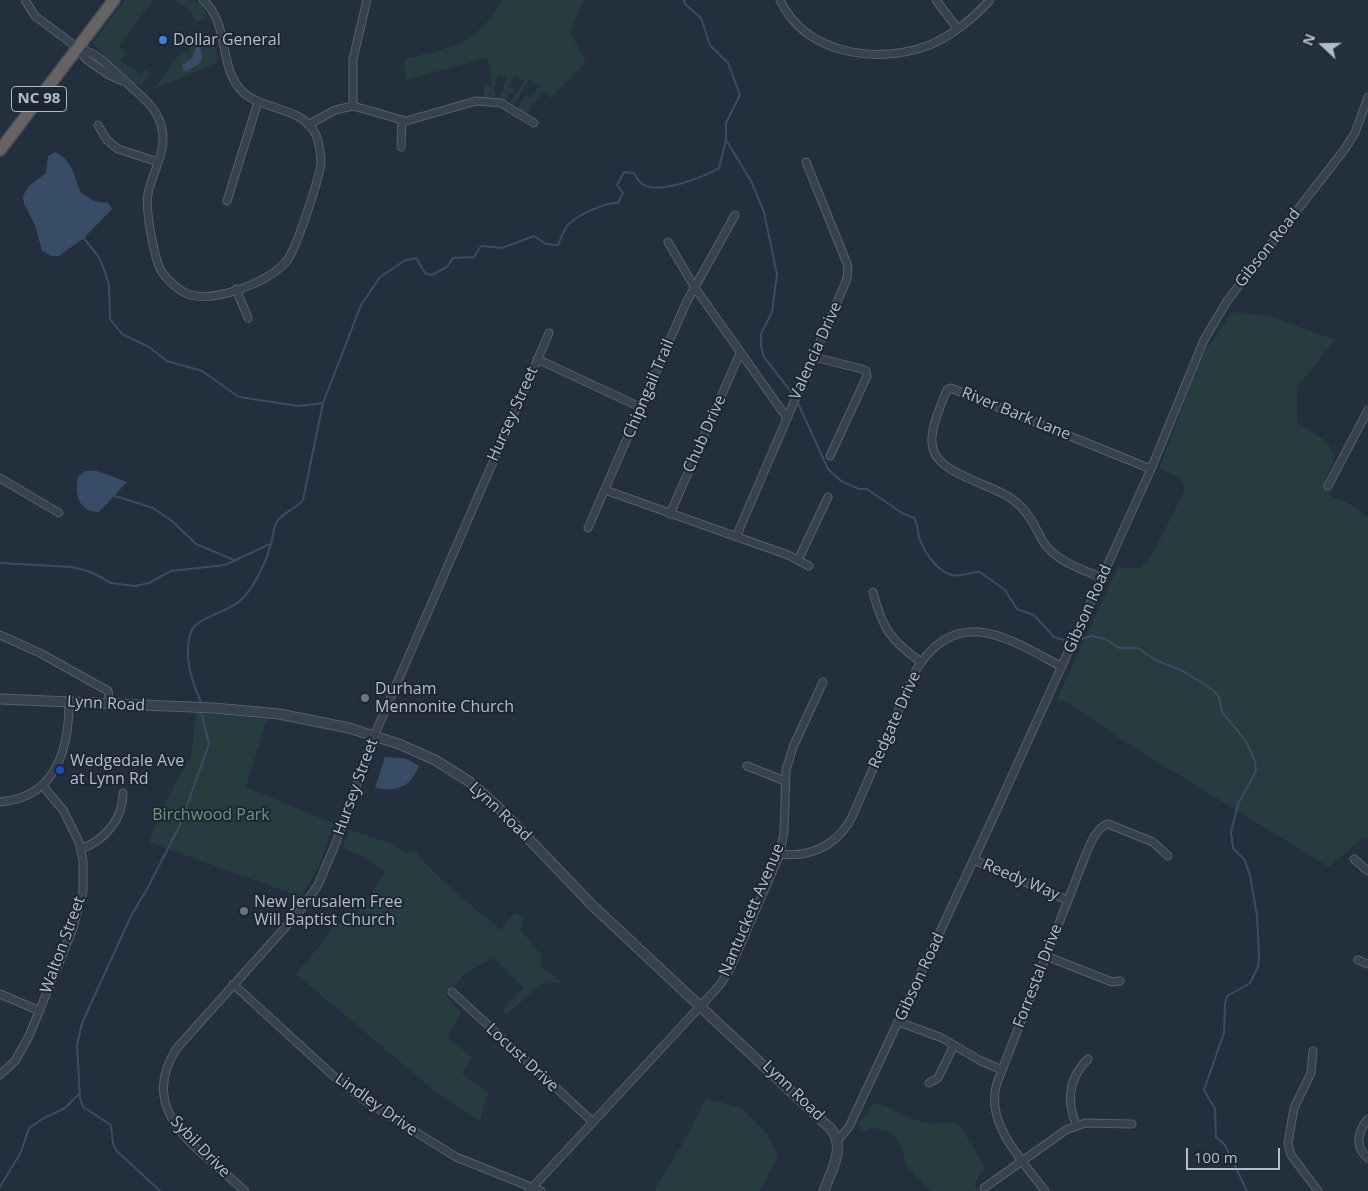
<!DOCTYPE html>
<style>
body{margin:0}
#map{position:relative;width:1368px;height:1191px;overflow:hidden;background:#242f3e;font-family:"Open Sans",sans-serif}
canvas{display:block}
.north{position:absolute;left:1298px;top:20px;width:50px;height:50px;-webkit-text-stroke:4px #1d2633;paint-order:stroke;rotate:291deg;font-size:14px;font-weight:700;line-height:20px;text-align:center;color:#b4bcc9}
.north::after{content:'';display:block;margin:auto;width:18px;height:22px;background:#b4bcc9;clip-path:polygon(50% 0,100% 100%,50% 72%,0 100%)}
.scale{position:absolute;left:1186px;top:1148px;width:94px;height:22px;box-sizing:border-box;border:2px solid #b4bcc9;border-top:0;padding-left:6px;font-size:15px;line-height:18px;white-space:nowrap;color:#b4bcc9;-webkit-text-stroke:4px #1d2633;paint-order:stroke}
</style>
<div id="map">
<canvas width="1368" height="1191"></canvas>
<div class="north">N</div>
<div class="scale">100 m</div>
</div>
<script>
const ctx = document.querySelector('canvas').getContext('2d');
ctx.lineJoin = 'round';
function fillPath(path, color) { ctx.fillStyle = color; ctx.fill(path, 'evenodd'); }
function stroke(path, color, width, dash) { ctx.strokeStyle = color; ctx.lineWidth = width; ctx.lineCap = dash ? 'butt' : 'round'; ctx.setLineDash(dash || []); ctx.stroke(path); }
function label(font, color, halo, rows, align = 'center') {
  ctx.font = font + ' "Open Sans",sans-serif'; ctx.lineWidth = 4; ctx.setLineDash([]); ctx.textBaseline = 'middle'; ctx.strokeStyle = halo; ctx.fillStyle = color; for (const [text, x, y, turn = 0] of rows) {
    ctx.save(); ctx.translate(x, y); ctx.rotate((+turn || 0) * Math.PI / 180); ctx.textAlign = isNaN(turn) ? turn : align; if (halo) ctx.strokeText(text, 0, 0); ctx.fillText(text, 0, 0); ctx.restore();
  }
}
fillPath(new Path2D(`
 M 125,0 L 153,0 L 119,46 L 126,53 L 120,60 L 141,75 L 145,69 L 150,74 L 142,86 L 133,83 L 92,43 Z
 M 176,0 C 192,0 204,0 207,18 L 196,22 L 191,12 Z
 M 502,0 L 584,0 L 570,32 L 586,62 L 551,98 L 543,92 L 533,103 L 529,114 L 517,109 L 526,95 L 531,98 L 539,86 L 529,80 L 513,107 L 510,102 L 525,81 L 515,76 L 508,87 L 514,90 L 504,102 L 499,100 L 507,77 L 498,74 L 494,88 L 496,96 L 494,98 L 484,97 L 484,85 L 491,86 L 491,73 L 487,58 L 405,80 L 405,59 C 451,48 478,44 502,0 Z
 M 211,33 L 219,62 L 154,89 L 180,53 L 189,52 L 191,39 Z
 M 1232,312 L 1269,316 L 1335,340 L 1297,387 L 1297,422 L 1327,442 L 1335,456 L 1324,485 L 1333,498 L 1347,502 L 1368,518 L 1368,838 L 1361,839 L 1329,867 L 1125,742 L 1071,704 L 1057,699 L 1118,567 L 1139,569 L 1153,553 L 1185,490 L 1181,478 L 1159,469 L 1202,356 Z
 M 196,712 L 267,719 L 246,787 L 335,824 L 317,870 L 301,897 L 149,842 L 167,798 L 191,756 Z
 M 350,830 L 390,843 L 406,853 L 415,851 C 439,881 471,904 500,930 L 515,913 L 524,916 L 521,930 L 541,955 L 541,967 L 563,982 L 541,984 L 506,1015 L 503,1009 L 524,988 L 493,958 L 464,974 L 446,996 L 461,1013 L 447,1037 L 472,1057 L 462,1074 L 488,1092 L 480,1121 L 435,1091 L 296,974 L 322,943 L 336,921 L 346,926 L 371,894 L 385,872 L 365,857 L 342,848 Z
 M 706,1098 L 742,1109 L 768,1135 L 778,1156 L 760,1191 L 654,1191 L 686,1138 Z
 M 873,1103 C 893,1107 905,1118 926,1123 C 938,1125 950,1119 960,1127 C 963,1130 980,1160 985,1166 L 974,1185 L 979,1191 L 931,1191 L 907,1167 L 901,1145 L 891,1132 L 873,1128 L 864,1132 L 858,1125 Z`), '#263c3f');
fillPath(new Path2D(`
 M 196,47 L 200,47 L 202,58 L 200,63 L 187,71 L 183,70 L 183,64 L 192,58 Z
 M 55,152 C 73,160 74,177 81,193 L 94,201 L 108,203 L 112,209 L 84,238 L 59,256 L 52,256 L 42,251 L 35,225 L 24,204 L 23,196 L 29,186 L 46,173 L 48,156 Z
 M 85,471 L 97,471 L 127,482 L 99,512 C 79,512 74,494 78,477 Z
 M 385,757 L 407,759 L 419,766 C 410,787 398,792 375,788 Z`), '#394c67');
stroke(new Path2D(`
 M 684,0 L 685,4 L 701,18 L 710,45 L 728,63 L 740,95 L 726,123 L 726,140 L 751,181 L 764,212 L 777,274 L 772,312 L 761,334 L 761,346 L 764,357 L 795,397
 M 82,236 L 99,257 L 105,272 L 109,285 L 110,319 L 122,334 L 149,347 L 167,361 L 202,371 L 239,397 L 298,406 L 323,403
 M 797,401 L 828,469 L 841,481 L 859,489 L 867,489 L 902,513 L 914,518 C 919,526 917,533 920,540 C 925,553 938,572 952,575 C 961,578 970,571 980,572 L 1005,590 L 1017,609 L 1034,615 L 1054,637 L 1070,642
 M 112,495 L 153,508 L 172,521 L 196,544 L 234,560
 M 0,563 L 72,567 L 91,572 L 111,583 L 135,586 L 149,583 L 171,571 L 225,565 L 270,544
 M 1077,640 L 1092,636 L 1105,639 L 1119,648 L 1138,648 L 1155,660 L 1183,671 L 1213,690 L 1219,697 L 1222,712 L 1246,741 L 1255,762 L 1256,771 L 1238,804 L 1231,832 L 1233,848 L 1244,859 L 1250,875 L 1257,916 L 1259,955 L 1258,967 L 1250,983 L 1227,996 L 1225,1004 L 1224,1033 L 1204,1090 L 1215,1109 L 1216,1137 L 1225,1145 L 1247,1191
 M 201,702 C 192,682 183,654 191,632 C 197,616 230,613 243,598 C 256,584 266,562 271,544 C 273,537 273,528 277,522 C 283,512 296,509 303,500 L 323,403 L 361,305 L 380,277 L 404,261 L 416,258 L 425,273 L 432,275 L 447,267 L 453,258 L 474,257 L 481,246 L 502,248 L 534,236 L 546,244 L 558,245 C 561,239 563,231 567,226 C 575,216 605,202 618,203 L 623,193 L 617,185 L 624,172 L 634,173 C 636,177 640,183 644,185 C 660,194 704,177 719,168 L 726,140
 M 0,1187 L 21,1152 L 29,1128 L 44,1118 L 65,1108 L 80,1093
 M 160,1191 L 117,1151 L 113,1144 L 111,1125 L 83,1107 L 80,1098 L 77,1045 L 82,1023 L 131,916 L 147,889 L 180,825 L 209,744 L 202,715`), '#394c67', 2);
const minor = new Path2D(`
 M 25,0 L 35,16 L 78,48 L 86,59 L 109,75 L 123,81
 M 780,0 C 805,53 873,64 924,47 C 948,39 973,19 990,0
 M 936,0 L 957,28
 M 78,48 C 100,54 109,67 126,82 C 140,96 158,107 162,129 C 167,152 152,172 148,194 C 145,208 154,260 162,272 C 168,281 180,292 191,295 C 217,302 267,282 285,263 C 296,252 318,181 321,164 C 321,157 319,141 316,135 C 301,104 260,112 240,89 C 218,63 230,24 203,0
 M 353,106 L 353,59 L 367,0
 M 98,125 L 107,140 L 118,149 L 158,162
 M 308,125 L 335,110 L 353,106 L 406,121 L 476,101 L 501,103 L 534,123
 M 401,147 L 402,120
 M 227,201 L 258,102
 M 668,242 L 695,288 L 787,418
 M 236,289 L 248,318
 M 814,357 L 862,369 L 866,371 L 867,376 L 830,456
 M 537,359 L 642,408
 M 0,478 L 59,513
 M 1328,486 L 1368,410
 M 605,490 L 788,555 L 809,566
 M 670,514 L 740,353
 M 588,528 L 686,303 L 735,215
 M 736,537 L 847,279 L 848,266 L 806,162
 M 798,560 L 828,497
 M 1102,578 C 1082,569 1057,562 1044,543 C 1036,530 1031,515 1019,505 C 1010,496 998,491 986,486 C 925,461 921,451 947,390 L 951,388 L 1151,469
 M 873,592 C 882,628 891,641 921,662
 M 0,635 L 40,653 L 108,691 L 110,704
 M 747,766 L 785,781
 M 0,802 C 56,797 69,750 69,702
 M 81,849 C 105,840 123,819 123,793
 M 780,854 C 811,858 837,845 852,817 L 916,670 C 958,602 1011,640 1062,667
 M 1354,859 L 1368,871
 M 974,860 L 1067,900
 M 1046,956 L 1112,982 L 1120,981
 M 1358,960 L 1368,964
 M 233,984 L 338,1080 L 364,1100 L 456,1157 L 541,1191
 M 452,992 L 593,1122
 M 0,994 L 40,1011
 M 899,1022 L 942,1038 L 979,1060 L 1002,1070
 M 1313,1051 L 1311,1073 L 1294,1108 L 1288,1143 L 1291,1155 L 1318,1191
 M 0,1075 L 15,1061 L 29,1036 L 72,931 L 83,892 L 83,860 L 79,842 L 63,810 L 42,785
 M 929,1083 L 938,1078 L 954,1045
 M 1368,1119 C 1358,1131 1354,1147 1368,1158
 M 1076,1124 C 1066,1100 1069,1078 1088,1059
 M 838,1140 L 849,1127 L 993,818 L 1151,469 L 1204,340 L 1227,301 L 1344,150 L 1355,133 L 1368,97
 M 984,1188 L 1066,1130 L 1085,1123 L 1132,1124
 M 245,1191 C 202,1151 134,1113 177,1048 L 299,912 L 318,885 L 335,845 L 374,736 L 549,333
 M 529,1191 L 719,986 L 729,971 L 780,854 L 784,832 L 786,770 L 793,747 L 823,682
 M 1045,1191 C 1023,1161 984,1123 997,1083 L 1082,864 C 1087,852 1094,828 1108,824 L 1153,842 L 1168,856`);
const tertiary = new Path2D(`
 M 0,699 L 214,708 L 279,714 L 349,728 L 399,744 L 435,760 L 470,782 L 499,808 L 593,906 L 831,1129 C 846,1148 831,1171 824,1191`);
const trunk = new Path2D(`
 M 0,150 L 114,0`);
stroke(minor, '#565f6c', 9);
stroke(tertiary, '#565f6c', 11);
stroke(trunk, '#434c59', 14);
stroke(minor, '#38414e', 7);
stroke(tertiary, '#38414e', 9);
stroke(trunk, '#656462', 11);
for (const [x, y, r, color] of [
 [163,40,5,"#3f7fe0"],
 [365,698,5,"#6b7280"],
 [60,770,5,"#1a4fb4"],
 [244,911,5,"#6b7280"]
]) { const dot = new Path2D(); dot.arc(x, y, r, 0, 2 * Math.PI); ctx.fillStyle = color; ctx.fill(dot); stroke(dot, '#1d2633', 2); }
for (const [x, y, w] of [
 [39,99,55]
]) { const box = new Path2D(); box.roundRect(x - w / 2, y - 12.5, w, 25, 4); ctx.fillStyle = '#1d2633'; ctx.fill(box); stroke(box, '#b4bcc9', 1); }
label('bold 15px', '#b4bcc9', null, [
 ["NC 98",39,99]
]);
label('16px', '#b4bcc9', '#1d2633', [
 ["Dollar General",173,40],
 ["Durham",375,689],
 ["Mennonite Church",375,707],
 ["Wedgedale Ave",70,761],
 ["at Lynn Rd",70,779],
 ["New Jerusalem Free",254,902],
 ["Will Baptist Church",254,920]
], 'left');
label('16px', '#b4bcc9', '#1d2633', [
 ["Gibson Road",1268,248,-52],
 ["Valencia Drive",816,351,-66],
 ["Chipngail Trail",649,389,-67],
 ["Hursey Street",513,414,-66],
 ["River Bark Lane",1016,414,22],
 ["Chub Drive",705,434,-66],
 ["Gibson Road",1088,609,-66],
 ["Lynn Road",106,704,3],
 ["Redgate Drive",895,720,-66],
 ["Hursey Street",356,787,-70],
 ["Lynn Road",500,812,43],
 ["Reedy Way",1021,880,23],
 ["Nantuckett Avenue",752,910,-67],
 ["Walton Street",63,945,-70],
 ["Forrestal Drive",1038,976,-69],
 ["Gibson Road",920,977,-65],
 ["Locust Drive",522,1058,43],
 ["Lynn Road",793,1091,44],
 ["Lindley Drive",376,1105,35],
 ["Sybil Drive",200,1147,46]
]);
label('16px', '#6b9a76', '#1d2633', [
 ["Birchwood Park",211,815]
]);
</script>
